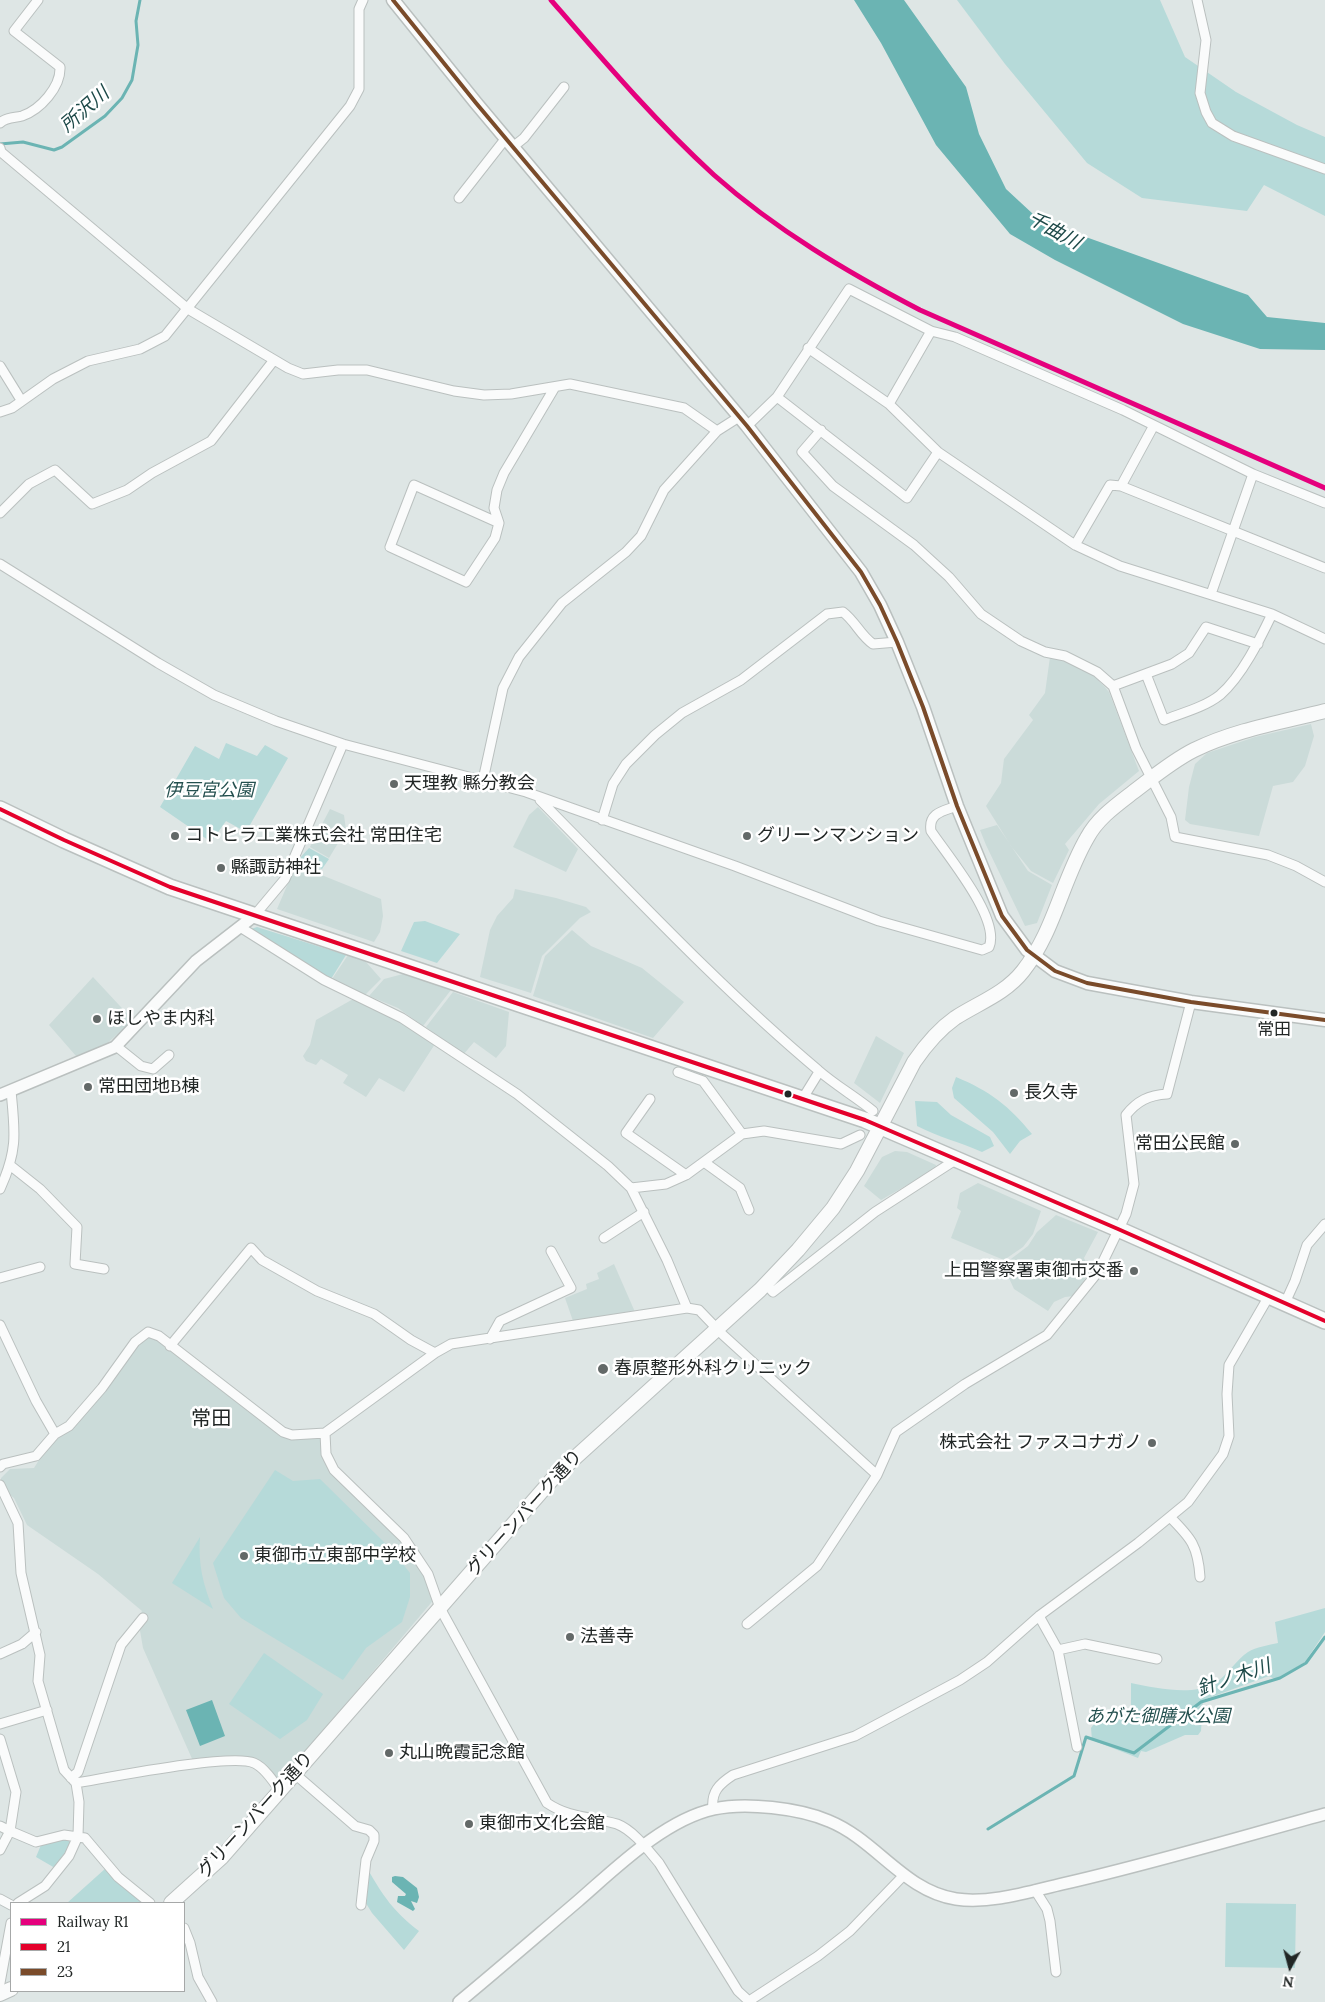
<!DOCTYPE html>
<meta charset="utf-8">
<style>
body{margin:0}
#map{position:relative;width:1325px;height:2002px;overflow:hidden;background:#dee6e5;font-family:Lora,serif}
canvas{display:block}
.legend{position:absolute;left:10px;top:1902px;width:175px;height:90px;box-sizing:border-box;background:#fff;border:1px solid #a6a8a8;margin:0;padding:6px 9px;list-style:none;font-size:15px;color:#212625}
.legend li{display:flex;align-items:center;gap:10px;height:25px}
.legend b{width:25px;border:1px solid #a6a8a8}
.north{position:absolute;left:1265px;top:1942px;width:50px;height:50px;-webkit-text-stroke:4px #fff;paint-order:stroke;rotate:187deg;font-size:14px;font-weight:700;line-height:20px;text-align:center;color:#212625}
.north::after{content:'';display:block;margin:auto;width:18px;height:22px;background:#212625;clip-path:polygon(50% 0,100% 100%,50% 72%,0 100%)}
</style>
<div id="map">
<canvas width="1325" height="2002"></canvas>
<ul class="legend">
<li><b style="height:6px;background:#e5007d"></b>Railway R1</li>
<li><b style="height:6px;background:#e4002b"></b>21</li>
<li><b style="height:6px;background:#7a4b2a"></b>23</li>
</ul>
<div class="north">N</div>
</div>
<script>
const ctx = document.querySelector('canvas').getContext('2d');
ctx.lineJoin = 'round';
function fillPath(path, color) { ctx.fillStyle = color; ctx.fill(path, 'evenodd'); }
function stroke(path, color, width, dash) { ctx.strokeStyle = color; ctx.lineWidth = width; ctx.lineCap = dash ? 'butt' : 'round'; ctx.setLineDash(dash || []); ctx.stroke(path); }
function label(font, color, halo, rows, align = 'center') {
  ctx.font = font + ' Lora,"Noto Sans JP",serif'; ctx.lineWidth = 5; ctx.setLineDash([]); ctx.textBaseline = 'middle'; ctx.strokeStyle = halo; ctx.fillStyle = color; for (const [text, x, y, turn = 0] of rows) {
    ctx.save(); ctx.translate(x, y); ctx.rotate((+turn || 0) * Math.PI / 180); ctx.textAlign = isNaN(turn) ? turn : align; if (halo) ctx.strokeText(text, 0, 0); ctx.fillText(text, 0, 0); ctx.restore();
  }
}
fillPath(new Path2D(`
 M 1050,657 L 1063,659 L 1093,675 L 1104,686 L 1109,692 L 1139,771 L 1099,804 L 1065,844 L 1069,850 L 1053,883 L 1031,871 L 1011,846 L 986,806 L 1001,783 L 1004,759 L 1033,720 L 1029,715 L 1045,693 Z
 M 1311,724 L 1314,736 L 1305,766 L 1293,782 L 1273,786 L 1259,836 L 1190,824 L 1185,820 L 1189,787 L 1195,764 L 1207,753 L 1255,737 Z
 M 538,807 L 578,849 L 566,872 L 513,847 L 529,815 Z
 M 330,809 L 344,815 L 346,830 L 329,858 L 310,847 Z
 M 997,825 L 1028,871 L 1052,885 L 1037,923 L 1025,926 L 986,845 L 980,830 Z
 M 298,860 L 319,869 L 319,874 L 381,899 L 383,916 L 380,932 L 374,942 L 277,909 Z
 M 515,889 L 556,898 L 586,907 L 591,912 L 580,918 L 542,956 L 531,993 L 480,977 L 490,930 L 497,916 L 513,898 Z
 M 572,930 L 591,946 L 642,968 L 684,1002 L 653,1038 L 533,996 L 545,956 Z
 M 348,955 L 366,962 L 381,979 L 365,995 L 332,979 Z
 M 403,974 L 451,990 L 423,1026 L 398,1008 L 369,996 L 384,979 Z
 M 93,977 L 133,1020 L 102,1048 L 76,1056 L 49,1025 Z
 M 453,992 L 509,1012 L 506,1046 L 496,1058 L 474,1042 L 463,1055 L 426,1027 Z
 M 355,998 L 400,1021 L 435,1044 L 404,1092 L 379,1078 L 366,1097 L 343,1083 L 348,1075 L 321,1059 L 316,1065 L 306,1061 L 303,1056 L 310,1045 L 316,1020 Z
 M 876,1036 L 904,1053 L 880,1103 L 854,1083 Z
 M 895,1151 L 907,1152 L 936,1165 L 935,1169 L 881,1200 L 864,1186 L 882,1157 Z
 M 978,1183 L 1041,1211 L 1033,1234 L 1023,1247 L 1004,1260 L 951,1238 L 961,1211 L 957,1208 L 960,1193 Z
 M 1056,1215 L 1098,1232 L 1084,1258 L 1090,1271 L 1074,1296 L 1065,1297 L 1054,1302 L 1048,1311 L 1014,1289 L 1003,1265 L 1028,1246 L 1037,1232 Z
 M 614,1264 L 635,1312 L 573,1321 L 565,1298 L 587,1289 L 586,1284 L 599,1279 L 597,1273 Z
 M 148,1332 L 283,1432 L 325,1433 L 334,1470 L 404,1538 L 436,1597 L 278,1784 L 256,1762 L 193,1761 L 143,1648 L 138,1619 L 142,1611 L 98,1574 L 27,1525 L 14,1498 L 1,1488 L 1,1478 L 10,1469 L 34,1468 L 55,1434 L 69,1426 Z`), '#cbdbd9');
fillPath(new Path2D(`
 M 957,0 L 1160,0 L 1185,57 L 1236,92 L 1297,125 L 1325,137 L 1325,216 L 1264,185 L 1247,211 L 1142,198 L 1087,163 L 1005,64 Z
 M 226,743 L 257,756 L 265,745 L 288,758 L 246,832 L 226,821 L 211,842 L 160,807 L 195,746 L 219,759 Z
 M 309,848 L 329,859 L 322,869 L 299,859 Z
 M 425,921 L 460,934 L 437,963 L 401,951 L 414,922 Z
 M 257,927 L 346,955 L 331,979 L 251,929 Z
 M 956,1077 C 990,1091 1009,1106 1032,1134 L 1020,1141 L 1010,1154 L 993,1132 L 954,1098 L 952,1088 Z
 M 915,1101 L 937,1102 L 951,1115 L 990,1137 L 994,1146 L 982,1152 C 960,1142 938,1137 917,1126 Z
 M 275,1470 L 293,1481 L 320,1479 L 389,1547 L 410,1573 L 410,1597 L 402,1622 L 366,1648 L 343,1680 L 241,1618 L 224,1598 L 213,1563 Z
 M 200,1537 C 198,1565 203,1584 213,1609 L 172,1583 Z
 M 1325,1608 L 1325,1632 L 1305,1662 L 1276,1680 L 1269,1676 L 1203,1700 L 1201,1731 L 1198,1735 L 1185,1735 L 1146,1752 L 1141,1751 L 1138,1758 L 1092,1740 L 1091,1728 L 1099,1717 L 1131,1720 L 1131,1683 C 1156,1688 1191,1696 1214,1684 C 1227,1676 1236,1660 1248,1652 C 1256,1647 1269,1645 1278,1643 L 1275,1622 Z
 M 264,1653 L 323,1694 L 307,1720 L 280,1739 L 229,1704 Z
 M 65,1837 L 71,1843 L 55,1868 L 36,1857 L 41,1845 Z
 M 106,1868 L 144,1903 L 67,1903 Z
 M 367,1868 C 383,1896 394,1912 419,1931 L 404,1950 L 372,1913 L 364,1900 Z
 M 1226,1903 L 1296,1904 L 1295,1968 L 1225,1967 Z`), '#b6dad9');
fillPath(new Path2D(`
 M 854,0 L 904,0 L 966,87 L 979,134 L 1006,189 L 1033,214 L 1083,236 L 1248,295 L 1267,317 L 1325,323 L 1325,350 L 1260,349 L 1183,324 L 1055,260 L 1010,234 L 936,145 L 881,43 Z
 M 212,1700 L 225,1736 L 200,1746 L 186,1710 Z
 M 395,1876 L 403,1877 L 417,1888 L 419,1897 L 417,1903 L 411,1901 L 415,1909 L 413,1911 L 397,1902 L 398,1896 L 405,1896 L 406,1894 L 392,1882 L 392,1877 Z`), '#6bb4b3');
stroke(new Path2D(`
 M 0,144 L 23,142 L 54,150 L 62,147 L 105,116 L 122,98 L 132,80 L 138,45 L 136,21 L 140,0
 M 988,1829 L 1074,1776 L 1086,1737 L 1134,1753 L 1201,1702 L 1280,1678 L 1306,1663 L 1325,1637`), '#6bb4b3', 3);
const minor = new Path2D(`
 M 1197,0 L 1206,40 L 1200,93 L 1206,112 L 1212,123 L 1233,136 L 1325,169
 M 0,123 C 6,117 15,118 22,116 C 40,110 61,87 60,67 L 14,31 L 38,0
 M 514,146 L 524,138 L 564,87
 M 0,148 L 1,152 L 188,309 L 288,368 L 303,374 L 338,370 L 367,370 L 454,391 L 484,395 L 511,394 L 570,384 L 684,408 L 717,431
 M 459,198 L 506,138
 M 931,331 L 955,337 L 1123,410 L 1253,474 L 1325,503
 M 808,348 L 889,404 L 938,452 L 1075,545 L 1120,566 L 1272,614 L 1325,639
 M 0,366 L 21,400
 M 777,397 L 907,498 L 938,452
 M 0,412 L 12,408 L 53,379 L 88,361 L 140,349 L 165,336 L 350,106 L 359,89 L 359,9 L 363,0
 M 747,426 L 777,397 L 849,289 L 931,331 L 889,404
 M 821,430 L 802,452 L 833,486 L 914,545 L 949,577 L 981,614 L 1021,641 L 1045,652 L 1065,656 L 1097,672 L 1113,686 L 1136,748 L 1171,817 L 1175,837 L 1268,855 L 1296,866 L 1325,882
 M 1121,486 L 1153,427
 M 0,513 L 29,484 L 55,470 L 92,504 L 127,490 L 152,473 L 211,441 L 274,360
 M 499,523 L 414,485 L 390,547 L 466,582 L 495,538 L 499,523 L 494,508 L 497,490 L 504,473 L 555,387
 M 1075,545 L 1110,485 L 1121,486 L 1325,568
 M 0,564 L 158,663 L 214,695 L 276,721 L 343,744 L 526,792 L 735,866 L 879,921 L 982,950 L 989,947 C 1001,919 947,855 931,831 C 928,813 943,811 957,806
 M 1211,594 L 1253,474
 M 1146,674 L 1164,720 C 1182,713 1205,707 1220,695 C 1242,676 1260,639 1272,614
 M 1113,686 L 1172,664 L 1189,653 L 1206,627 L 1258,644
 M 483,780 L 503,688 L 519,657 L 562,603 L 626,552 L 641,536 L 664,490 L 717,431 L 739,417
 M 540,800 C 631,892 719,987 818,1070 C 835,1085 856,1097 873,1111
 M 602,820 L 613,784 L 626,764 L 655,735 L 682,713 L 741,680 L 827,614 L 843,612 C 856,622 860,635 873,644 L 897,642
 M 254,916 L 285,879 L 343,744
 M 240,927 L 324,980 L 402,1018 L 517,1094 L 608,1166 L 631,1188 L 667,1260 L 687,1308
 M 116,1046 L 141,1066 L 153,1069 L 169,1055
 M 678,1072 L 703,1081 L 742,1134
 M 803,1098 L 819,1072
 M 650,1099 L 626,1133 L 686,1175
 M 704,1162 L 740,1188 L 749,1210
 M 11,1166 L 40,1189 L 77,1227 L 75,1264 L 104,1269
 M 631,1188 L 666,1184 L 686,1175 L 742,1134 L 764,1131 L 841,1144 L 860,1135
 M 0,1189 C 18,1150 15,1132 11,1091
 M 604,1238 L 644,1212
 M 0,1278 L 40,1267
 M 765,1283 L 773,1292 L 875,1212 L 957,1159
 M 1285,1303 L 1295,1281 L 1307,1245 L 1325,1224
 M 0,1325 L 36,1401 L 55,1434
 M 490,1339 L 500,1321 L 571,1288 L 551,1251
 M 170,1346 L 251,1248 L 262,1260 L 317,1291 L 374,1314 L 411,1340 L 435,1353
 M 325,1433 L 326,1454 L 334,1470 L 404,1538 L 428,1574 L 440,1608 L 547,1803 C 571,1819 591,1816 617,1824 C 633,1830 648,1850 659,1863 L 738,1991 L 750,2002
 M 0,1467 L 3,1464 L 36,1456 L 55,1434 L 69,1426 L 102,1388 L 135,1342 L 148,1332 L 159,1336 L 283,1432 L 292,1435 L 325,1433 L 435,1353 L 451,1344 L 687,1308 L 699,1310 L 723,1335 L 877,1475
 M 0,1485 L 18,1523 L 21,1573 L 40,1655 L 38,1681 L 64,1770 L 76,1783 L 79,1802 L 78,1836 L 69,1856 L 45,1886 L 18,1903
 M 1170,1517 C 1191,1538 1198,1546 1200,1577
 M 1039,1616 L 1058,1650 L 1077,1747
 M 747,1624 L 817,1566 L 877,1475 L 896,1432 L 965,1384 L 1047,1335 L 1098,1272 L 1126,1214 L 1134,1184 L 1126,1115 C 1137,1101 1149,1095 1167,1094 L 1191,1002
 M 1058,1650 L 1085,1644 L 1157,1659
 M 0,1654 L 22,1644 L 36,1632
 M 0,1724 L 47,1710
 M 0,1739 L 16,1792 L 10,1831 L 0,1826
 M 295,1774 L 355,1826 L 369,1830 L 374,1835 L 374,1841 L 366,1860 L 361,1905
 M 71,1778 L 78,1772 L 121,1645 L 143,1618
 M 76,1783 C 107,1778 231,1753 254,1763 C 264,1767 274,1782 280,1791
 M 713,1809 C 711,1792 719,1784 733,1775 L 855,1736 L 960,1680 L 987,1662 L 1039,1616 L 1138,1543 L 1188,1502 L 1223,1454 L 1229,1436 L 1227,1394 L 1229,1365 L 1269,1296
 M 0,1850 L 10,1831 L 36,1842 L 64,1835 L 85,1838 L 118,1877 L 150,1903
 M 1035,1890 L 1047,1909 L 1050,1921 L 1056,1972
 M 0,1899 L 11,1905
 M 184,1928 L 190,1943 L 198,1977 L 212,2002
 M 0,1983 L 11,1923
 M 749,2001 L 818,1956 L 850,1931 L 904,1875`);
const tertiary = new Path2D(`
 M 0,1095 L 115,1047 L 196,961 L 254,916
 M 459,2002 C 499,1969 538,1935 578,1901 C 615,1869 664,1820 714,1809 C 745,1802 799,1808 829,1821 C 876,1840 904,1891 956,1899 C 990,1904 1028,1892 1062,1884 C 1150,1864 1237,1838 1325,1814`);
const secondary = new Path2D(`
 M 393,0 L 476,103 L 747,426 L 861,572 L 880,605 L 897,642 L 923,707 L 957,806 L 1002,916 L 1027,950 L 1055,971 L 1087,983 L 1191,1002 L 1325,1020`);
const primary = new Path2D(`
 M 171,1903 L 222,1857 L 556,1475 L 760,1290 L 798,1250 L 833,1208 L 857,1171 L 914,1062 C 925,1046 938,1030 955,1018 C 978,1003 1005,994 1023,971 C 1054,932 1062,881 1087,838 C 1097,819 1115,806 1132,793 C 1152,778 1172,761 1194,750 C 1235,730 1282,722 1325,711
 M 0,1994 L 11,1989`);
const trunk = new Path2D(`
 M 0,809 L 64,840 L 170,887 L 865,1120 L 1118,1229 L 1325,1321`);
stroke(minor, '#bac0bf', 11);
stroke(tertiary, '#bac0bf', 14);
stroke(secondary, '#bac0bf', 15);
stroke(primary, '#bac0bf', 16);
stroke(trunk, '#bac0bf', 18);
stroke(minor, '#fafbfb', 9);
stroke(tertiary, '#fafbfb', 11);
stroke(secondary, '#fafbfb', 12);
stroke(primary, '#fafbfb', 14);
stroke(trunk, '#fafbfb', 15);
stroke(new Path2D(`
 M 0,809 L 64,840 L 170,887 L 865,1120 L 1118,1229 L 1325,1321`), '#e4002b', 4);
stroke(new Path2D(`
 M 393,0 L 476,103 L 747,426 L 861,572 L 880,605 L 897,642 L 923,707 L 957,806 L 1002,916 L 1027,950 L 1055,971 L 1087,983 L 1191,1002 L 1325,1020`), '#7a4b2a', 4);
stroke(new Path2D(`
 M 551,0 C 603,60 655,121 714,175 C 776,230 847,272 920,310 L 1325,488`), '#e5007d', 5);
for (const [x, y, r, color] of [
 [394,784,5,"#636968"],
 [175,836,5,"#636968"],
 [747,836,5,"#636968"],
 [221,868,5,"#636968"],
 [1274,1013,4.5,"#212625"],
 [97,1019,5,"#636968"],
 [88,1087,5,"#636968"],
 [1014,1093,5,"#636968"],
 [788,1094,4.5,"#212625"],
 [1235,1144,5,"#636968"],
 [1134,1271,5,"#636968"],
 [603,1369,6,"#636968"],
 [1152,1443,5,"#636968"],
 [244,1556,5,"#636968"],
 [570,1637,5,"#636968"],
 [389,1753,5,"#636968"],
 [469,1824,5,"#636968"]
]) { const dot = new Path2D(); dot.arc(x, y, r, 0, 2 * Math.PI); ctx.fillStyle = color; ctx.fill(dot); stroke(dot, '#fff', 2); }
label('17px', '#212625', '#fff', [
 ["常田",1274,1030]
]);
label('18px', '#212625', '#fff', [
 ["天理教 縣分教会",404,784],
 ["コトヒラ工業株式会社 常田住宅",185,836],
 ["グリーンマンション",757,836],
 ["縣諏訪神社",231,868],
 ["ほしやま内科",107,1019],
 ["常田団地B棟",98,1087],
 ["長久寺",1024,1093],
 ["常田公民館",1225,1144,"right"],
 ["上田警察署東御市交番",1124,1271,"right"],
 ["春原整形外科クリニック",614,1369],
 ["株式会社 ファスコナガノ",1142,1443,"right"],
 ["東御市立東部中学校",254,1556],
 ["法善寺",580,1637],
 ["丸山晩霞記念館",399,1753],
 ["東御市文化会館",479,1824]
], 'left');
label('italic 18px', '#24504f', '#fff', [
 ["伊豆宮公園",209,791],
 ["あがた御膳水公園",1158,1717]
]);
label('18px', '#212625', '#fff', [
 ["グリーンパーク通り",525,1513,-48],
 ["グリーンパーク通り",256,1815,-48]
]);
label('italic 19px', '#1e4a49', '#fff', [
 ["所沢川",85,110,-41],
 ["千曲川",1054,231,29],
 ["針ノ木川",1234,1678,-19]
]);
label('20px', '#212625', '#fff', [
 ["常田",211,1419]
]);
</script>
